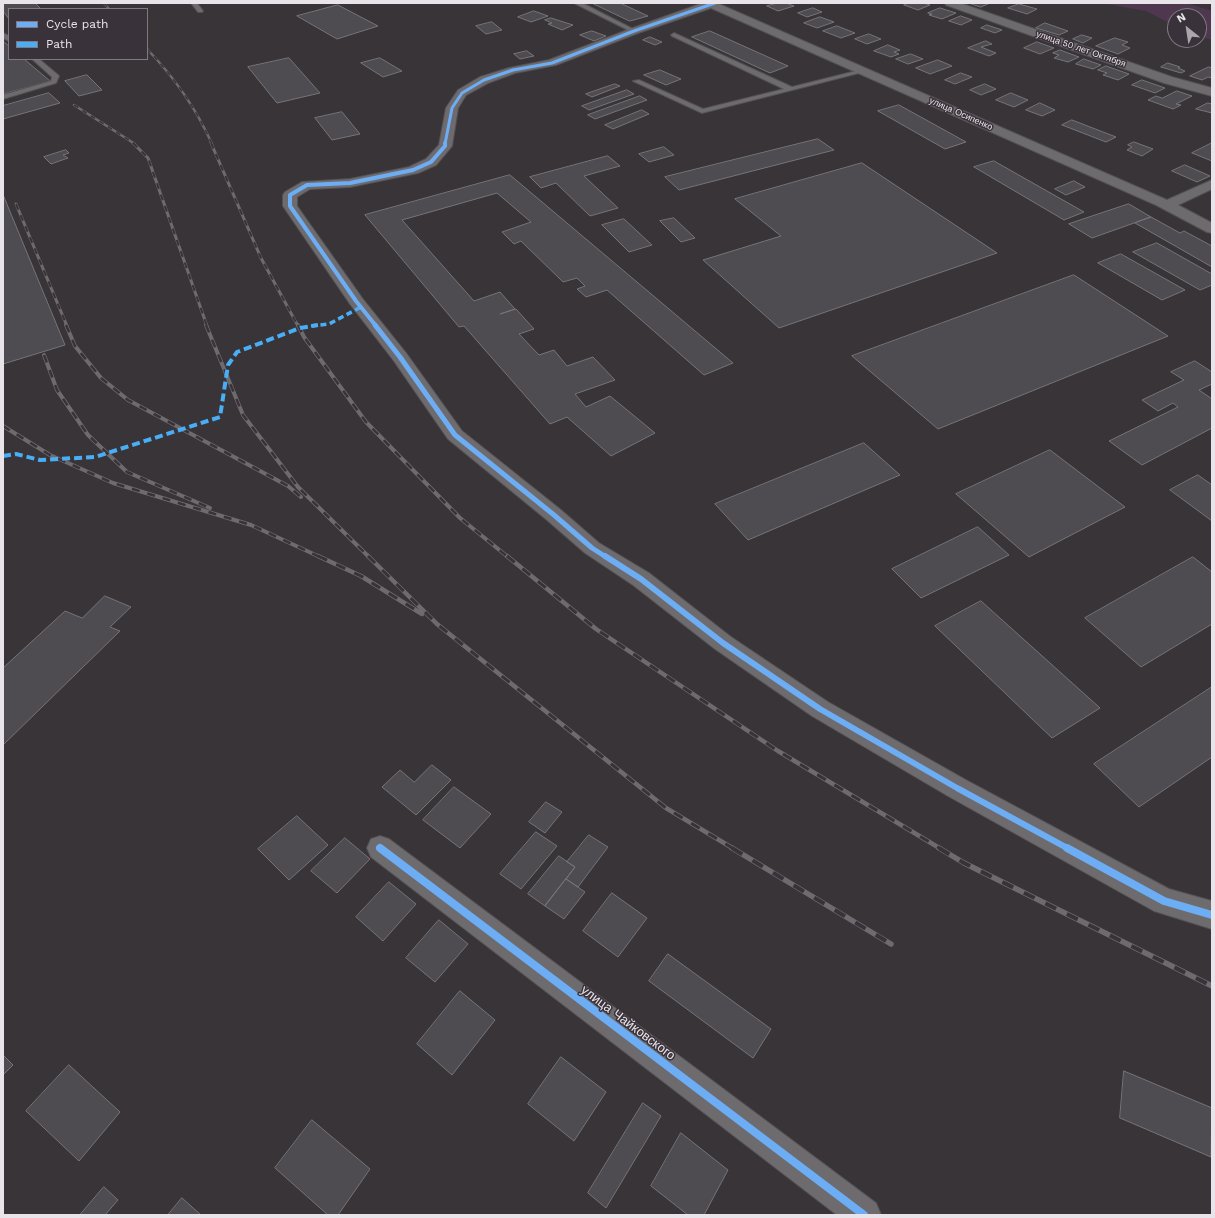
<!DOCTYPE html>
<meta charset="utf-8">
<style>
body{margin:0}
#map{position:relative;width:1215px;height:1218px;overflow:hidden;background:#383438;font-family:"Work Sans",sans-serif}
canvas{display:block}
.frame{position:absolute;inset:0;border:4px solid #e9e4e9;pointer-events:none}
.legend{position:absolute;left:8px;top:8px;width:140px;height:52px;box-sizing:border-box;background:#3a323a;border:1px solid #807980;margin:0;padding:5px 7px;list-style:none;font-size:12px;color:#e9e4e9}
.legend li{display:flex;align-items:center;gap:8px;height:20px}
.legend b{width:20px;border:1px solid #807980}
.north{position:absolute;left:1167px;top:8px;width:40px;height:40px;box-sizing:border-box;background:#3a323a;border:1px solid #807980;border-radius:50%;rotate:330deg;font-size:11px;font-weight:700;line-height:16px;text-align:center;color:#e9e4e9}
.north::after{content:'';display:block;margin:auto;width:14px;height:18px;background:#aba6ab;clip-path:polygon(50% 0,100% 100%,50% 72%,0 100%)}
</style>
<div id="map">
<canvas width="1215" height="1218"></canvas>
<div class="frame"></div>
<ul class="legend">
<li><b style="height:5px;background:#6dadf4"></b>Cycle path</li>
<li><b style="height:5px;background:#49aef6"></b>Path</li>
</ul>
<div class="north">N</div>
</div>
<script>
const ctx = document.querySelector('canvas').getContext('2d');
ctx.lineJoin = 'round';
function fillPath(path, color) { ctx.fillStyle = color; ctx.fill(path, 'evenodd'); }
function stroke(path, color, width, dash) { ctx.strokeStyle = color; ctx.lineWidth = width; ctx.lineCap = dash ? 'butt' : 'round'; ctx.setLineDash(dash || []); ctx.stroke(path); }
function label(font, color, halo, rows, align = 'center') {
  ctx.font = font + ' "Work Sans",sans-serif'; ctx.lineWidth = 3; ctx.setLineDash([]); ctx.textBaseline = 'middle'; ctx.strokeStyle = halo; ctx.fillStyle = color; for (const [text, x, y, turn = 0] of rows) {
    ctx.save(); ctx.translate(x, y); ctx.rotate((+turn || 0) * Math.PI / 180); ctx.textAlign = isNaN(turn) ? turn : align; if (halo) ctx.strokeText(text, 0, 0); ctx.fillText(text, 0, 0); ctx.restore();
  }
}
fillPath(new Path2D(`
 M 1101,3 L 1187,3 L 1212,11 L 1212,40 L 1199,36 L 1199,16 L 1175,16 L 1175,26 L 1146,11 Z`), '#4e374f');
const building = new Path2D(`
 M 3,3 L 35,3 L 41,9 L 9,9 L 9,19 L 3,11 Z
 M 592,3 L 620,3 L 648,16 L 630,21 Z
 M 778,3 L 786,3 L 794,6 L 778,11 L 767,6 Z
 M 909,3 L 923,3 L 930,5 L 918,10 L 904,5 Z
 M 969,3 L 990,3 L 981,7 Z
 M 1019,4 L 1037,9 L 1027,14 L 1008,8 Z
 M 338,5 L 378,26 L 337,39 L 297,16 Z
 M 813,8 L 822,12 L 807,17 L 798,13 Z
 M 940,8 L 956,13 L 942,19 L 929,15 L 932,14 L 928,13 Z
 M 534,11 L 548,16 L 531,22 L 518,17 Z
 M 961,16 L 972,20 L 961,25 L 949,21 Z
 M 820,17 L 834,22 L 817,28 L 804,23 Z
 M 551,18 L 573,25 L 562,30 L 548,24 L 552,23 L 545,20 Z
 M 492,22 L 502,30 L 486,34 L 476,26 Z
 M 1045,23 L 1068,31 L 1059,35 L 1036,28 Z
 M 987,25 L 1002,30 L 995,33 L 981,28 Z
 M 837,26 L 855,33 L 841,38 L 823,31 Z
 M 592,31 L 606,36 L 594,41 L 580,35 Z
 M 710,31 L 788,66 L 770,73 L 692,37 Z
 M 869,34 L 881,39 L 867,44 L 855,39 Z
 M 1082,35 L 1092,38 L 1083,43 L 1073,39 Z
 M 650,37 L 662,42 L 655,45 L 643,40 Z
 M 1115,38 L 1128,42 L 1122,45 L 1130,48 L 1118,54 L 1096,46 Z
 M 3,41 L 9,46 L 9,59 L 24,59 L 50,81 L 3,94 Z
 M 986,41 L 992,44 L 981,47 L 996,53 L 989,56 L 968,48 Z
 M 1037,42 L 1054,48 L 1040,54 L 1024,48 Z
 M 888,45 L 900,50 L 894,52 L 899,54 L 891,57 L 874,51 Z
 M 1060,50 L 1079,57 L 1068,62 L 1054,58 L 1059,55 L 1053,53 Z
 M 527,51 L 534,56 L 520,59 L 514,54 Z
 M 911,54 L 923,59 L 908,64 L 896,59 Z
 M 289,58 L 320,93 L 277,103 L 248,67 Z
 M 380,58 L 402,71 L 383,77 L 361,63 Z
 M 1084,59 L 1101,65 L 1093,69 L 1076,64 Z
 M 938,60 L 952,66 L 930,74 L 916,68 Z
 M 1168,63 L 1180,67 L 1178,68 L 1185,71 L 1181,73 L 1161,67 Z
 M 1106,66 L 1129,74 L 1118,80 L 1103,75 L 1107,73 L 1098,70 Z
 M 1209,67 L 1212,68 L 1212,78 L 1208,77 L 1202,80 L 1190,76 Z
 M 660,70 L 681,79 L 666,85 L 644,75 Z
 M 961,73 L 972,77 L 955,84 L 945,80 Z
 M 87,75 L 102,90 L 79,96 L 65,81 Z
 M 1142,80 L 1165,88 L 1155,93 L 1132,85 Z
 M 615,84 L 620,86 L 592,97 L 586,94 Z
 M 985,84 L 996,89 L 981,95 L 970,90 Z
 M 627,90 L 634,94 L 589,110 L 582,106 Z
 M 1177,91 L 1192,96 L 1176,104 L 1181,105 L 1173,109 L 1148,100 L 1156,96 L 1162,98 Z
 M 49,93 L 60,103 L 3,119 L 3,106 Z
 M 1011,93 L 1028,100 L 1014,107 L 996,100 Z
 M 640,96 L 647,100 L 595,119 L 588,115 Z
 M 1040,103 L 1055,110 L 1042,116 L 1026,110 Z
 M 1208,103 L 1212,104 L 1212,113 L 1196,109 Z
 M 899,105 L 966,142 L 945,149 L 878,111 Z
 M 642,110 L 649,114 L 613,129 L 605,125 Z
 M 342,112 L 360,134 L 332,140 L 315,118 Z
 M 1072,120 L 1116,137 L 1106,142 L 1062,125 Z
 M 818,139 L 834,150 L 679,190 L 665,177 Z
 M 1134,142 L 1153,149 L 1142,156 L 1127,150 L 1132,147 L 1128,145 Z
 M 1212,143 L 1212,161 L 1192,153 Z
 M 664,147 L 674,155 L 649,162 L 639,154 Z
 M 66,150 L 69,153 L 63,155 L 68,158 L 51,164 L 44,157 Z
 M 608,156 L 620,166 L 584,176 L 618,208 L 590,216 L 556,183 L 541,188 L 530,177 Z
 M 994,161 L 1084,212 L 1064,220 L 974,167 Z
 M 862,163 L 997,253 L 779,328 L 703,260 L 781,236 L 735,199 Z
 M 1185,165 L 1210,176 L 1197,182 L 1172,171 Z
 M 510,175 L 733,363 L 704,375 L 607,290 L 586,297 L 577,289 L 585,286 L 577,278 L 563,282 L 521,241 L 514,244 L 502,232 L 531,222 L 497,193 L 402,220 L 474,301 L 500,292 L 515,309 L 500,314 L 516,309 L 534,329 L 519,334 L 539,355 L 554,350 L 567,366 L 593,357 L 615,380 L 575,394 L 586,407 L 610,396 L 655,433 L 611,456 L 567,417 L 550,424 L 464,326 L 459,327 L 365,215 Z
 M 1074,181 L 1085,187 L 1066,195 L 1055,189 Z
 M 4,197 L 65,345 L 3,364 L 3,198 Z
 M 1129,204 L 1151,217 L 1092,238 L 1069,224 Z
 M 1151,217 L 1180,233 L 1184,231 L 1212,246 L 1212,267 L 1135,223 Z
 M 674,218 L 695,238 L 681,242 L 660,221 Z
 M 624,219 L 652,245 L 629,252 L 602,225 Z
 M 1157,243 L 1212,274 L 1212,285 L 1200,290 L 1133,252 Z
 M 1121,254 L 1185,290 L 1162,300 L 1098,263 Z
 M 1074,275 L 1168,336 L 938,429 L 852,356 Z
 M 1195,361 L 1212,372 L 1212,384 L 1199,390 L 1212,399 L 1212,428 L 1142,465 L 1109,441 L 1178,407 L 1173,403 L 1158,411 L 1142,400 L 1184,380 L 1171,372 Z
 M 864,443 L 900,475 L 748,540 L 715,504 Z
 M 1050,450 L 1125,507 L 1029,557 L 956,494 Z
 M 1198,475 L 1212,485 L 1212,521 L 1170,490 Z
 M 978,527 L 1009,555 L 921,598 L 892,569 Z
 M 1193,557 L 1212,572 L 1212,624 L 1141,667 L 1085,618 Z
 M 105,596 L 131,607 L 110,627 L 120,631 L 3,745 L 3,668 L 65,611 L 82,618 Z
 M 981,601 L 1100,708 L 1052,738 L 935,626 Z
 M 1212,687 L 1212,757 L 1139,807 L 1094,764 Z
 M 432,765 L 451,780 L 416,815 L 382,787 L 400,770 L 414,782 Z
 M 454,787 L 491,814 L 460,848 L 423,820 Z
 M 546,802 L 562,812 L 545,833 L 529,822 Z
 M 297,816 L 328,845 L 289,880 L 258,849 Z
 M 536,832 L 557,846 L 521,889 L 500,874 Z
 M 589,835 L 608,847 L 578,887 L 566,879 L 575,867 L 567,862 Z
 M 345,838 L 370,859 L 337,893 L 311,871 Z
 M 559,856 L 575,867 L 545,906 L 528,894 Z
 M 566,879 L 585,892 L 564,919 L 545,906 Z
 M 389,882 L 416,904 L 383,941 L 356,917 Z
 M 612,893 L 647,918 L 618,957 L 583,931 Z
 M 439,920 L 468,944 L 435,982 L 406,958 Z
 M 668,954 L 771,1029 L 753,1058 L 649,981 Z
 M 460,991 L 495,1020 L 452,1075 L 417,1044 Z
 M 3,1055 L 13,1065 L 3,1075 Z
 M 561,1057 L 606,1092 L 574,1141 L 528,1104 Z
 M 69,1065 L 120,1112 L 79,1161 L 26,1111 Z
 M 1124,1071 L 1212,1108 L 1211,1157 L 1120,1118 Z
 M 643,1103 L 661,1116 L 606,1208 L 588,1193 Z
 M 312,1120 L 370,1169 L 338,1215 L 328,1215 L 275,1168 Z
 M 681,1133 L 728,1170 L 704,1215 L 688,1215 L 651,1186 Z
 M 104,1187 L 118,1200 L 105,1215 L 80,1215 Z
 M 182,1198 L 201,1215 L 168,1215 Z`);
fillPath(building, '#4e4c50');
stroke(building, '#767478', 1);
const service = new Path2D(`
 M 191,3 L 197,3 L 203,11 L 202,12 L 198,12 Z
 M 574,3 L 582,3 L 637,31 L 632,32 Z
 M 3,33 L 9,36 L 9,41 L 3,38 Z
 M 674,33 L 792,87 L 864,69 L 867,71 L 702,113 L 633,81 L 639,80 L 703,109 L 784,89 L 672,36 L 671,35 Z
 M 32,59 L 39,59 L 58,75 L 59,76 L 56,83 L 3,99 L 3,95 L 51,81 L 52,77 Z`);
const minor = new Path2D(`
 M 703,3 L 720,3 L 719,4 L 1167,200 L 1212,180 L 1212,189 L 1178,205 L 1212,223 L 1212,233 L 1207,232 L 1156,205 L 711,8 L 638,33 L 556,65 L 515,73 L 488,83 L 466,95 L 458,108 L 452,146 L 436,165 L 418,173 L 350,187 L 310,189 L 297,197 L 297,206 L 362,298 L 406,353 L 462,431 L 561,510 L 599,543 L 649,573 L 731,637 L 828,702 L 966,780 L 1169,889 L 1212,901 L 1212,929 L 1154,911 L 948,796 L 812,716 L 715,649 L 633,585 L 585,553 L 547,520 L 448,439 L 394,361 L 350,304 L 283,206 L 283,195 L 285,192 L 302,182 L 350,179 L 409,167 L 426,159 L 439,145 L 446,108 L 458,90 L 480,77 L 509,68 L 549,60 L 630,29 Z
 M 945,3 L 960,3 L 1172,77 L 1212,88 L 1212,96 L 1164,83 L 946,5 Z
 M 380,836 L 389,839 L 876,1203 L 881,1215 L 837,1215 L 371,857 L 367,848 L 371,839 Z`);
stroke(service, '#535153', 2);
stroke(minor, '#535153', 2);
fillPath(service, '#6d6b6e');
fillPath(minor, '#6d6b6e');
const railFar4 = new Path2D(`
 M 104,3 L 109,9
 M 147,49 C 174,77 196,108 212,144
 M 74,105 L 135,144`);
const railFar3 = new Path2D(`
 M 133,143 L 148,158 L 207,326
 M 211,143 L 261,258 L 298,326
 M 16,204 L 67,326`);
const railFar2 = new Path2D(`
 M 66,325 L 75,346 L 101,378 L 128,400 L 288,486 L 301,497
 M 206,325 L 243,415 L 298,487 L 369,557
 M 298,325 L 304,337 L 366,422 L 460,518 L 508,557
 M 44,355 L 57,390 L 88,435 L 127,472 L 210,508
 M 3,426 L 50,455 L 113,483 L 251,525 L 320,557`);
const railFar1 = new Path2D(`
 M 318,556 L 361,576 L 422,614
 M 368,556 L 437,624 L 666,808 L 734,849
 M 507,556 L 596,629 L 778,751 L 941,849`);
const rail = new Path2D(`
 M 732,848 L 891,944
 M 939,848 L 964,863 L 1212,986`);
stroke(railFar4, '#6e6b6e', 2.5);
stroke(railFar3, '#6e6b6e', 3);
stroke(railFar2, '#6e6b6e', 4);
stroke(railFar1, '#6e6b6e', 4.5);
stroke(rail, '#6e6b6e', 5.5);
stroke(railFar4, '#3a323a', 1.5, [5]);
stroke(railFar3, '#3a323a', 2, [6]);
stroke(railFar2, '#3a323a', 2.5, [8]);
stroke(railFar1, '#3a323a', 3, [10]);
stroke(rail, '#3a323a', 4, [12]);
stroke(new Path2D(`
 M 311,326 L 329,324 L 361,307`), '#49aef6', 3.5, [6, 3.5]);
stroke(new Path2D(`
 M 3,456 L 16,454 L 40,460 L 95,457 L 220,417 L 228,365 L 237,352 L 300,328 L 318,325`), '#49aef6', 4, [8, 4]);
stroke(new Path2D(`
 M 445,144 L 452,108 L 462,93 L 484,80 L 513,70 L 552,63 L 634,31 L 715,3`), '#6dadf4', 3);
stroke(new Path2D(`
 M 376,326 L 356,301 L 290,206 L 290,195 L 307,185 L 350,183 L 413,170 L 431,162 L 445,146 L 445,143`), '#6dadf4', 4);
stroke(new Path2D(`
 M 375,325 L 400,357 L 455,435 L 554,515 L 592,548 L 606,557`), '#6dadf4', 5);
stroke(new Path2D(`
 M 605,556 L 641,579 L 723,643 L 820,709 L 957,788 L 1069,849
 M 380,848 L 381,849`), '#6dadf4', 6);
stroke(new Path2D(`
 M 380,848 L 864,1215
 M 1067,848 L 1164,901 L 1212,915`), '#6dadf4', 8);
label('9px', '#e9e4e9', '#3a323a', [
 ["улица 50 лет Октября",1081,49,19],
 ["улица Осипенко",961,114,24]
]);
label('13px', '#e9e4e9', '#3a323a', [
 ["улица Чайковского",628,1023,37]
]);
</script>
